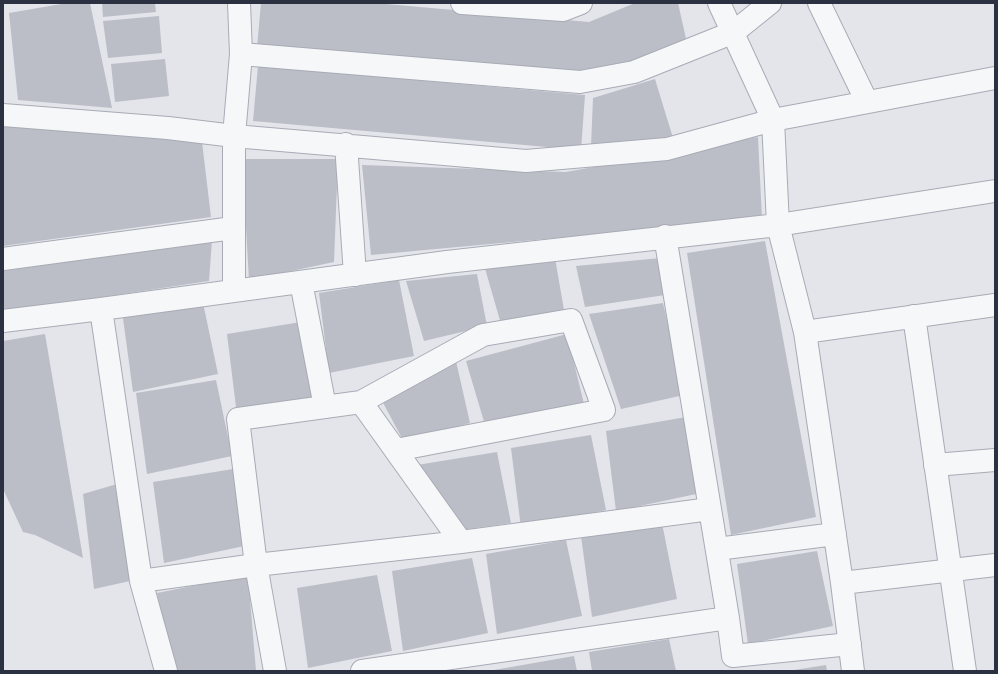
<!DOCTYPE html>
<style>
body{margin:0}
#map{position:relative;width:998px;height:674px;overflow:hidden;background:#e3e5eb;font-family:Quicksand,sans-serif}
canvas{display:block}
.frame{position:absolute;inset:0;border:4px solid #2c3142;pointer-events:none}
</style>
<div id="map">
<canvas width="998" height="674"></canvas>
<div class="frame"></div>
</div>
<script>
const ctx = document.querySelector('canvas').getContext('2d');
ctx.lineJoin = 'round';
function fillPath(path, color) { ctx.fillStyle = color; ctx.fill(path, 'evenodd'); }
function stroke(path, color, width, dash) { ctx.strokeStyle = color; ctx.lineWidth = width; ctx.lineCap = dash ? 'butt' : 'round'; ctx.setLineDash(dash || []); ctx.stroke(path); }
fillPath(new Path2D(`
 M 67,3 L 90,3 L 112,108 L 18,100 L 9,13 Z
 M 102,3 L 155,3 L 156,12 L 103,17 Z
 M 261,3 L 375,3 L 589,22 L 635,3 L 678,3 L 687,43 L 585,77 L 257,48 Z
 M 159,16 L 162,53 L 108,58 L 103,21 Z
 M 165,59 L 169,96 L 115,102 L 111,64 Z
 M 258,66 L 585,95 L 581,150 L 253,121 Z
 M 655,79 L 673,138 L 591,146 L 593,98 Z
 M 3,125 L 202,142 L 211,217 L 3,246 Z
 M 758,137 L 762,219 L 371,255 L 362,165 L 566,172 Z
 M 242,159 L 338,159 L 334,262 L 249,280 Z
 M 212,240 L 209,281 L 3,312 L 3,271 Z
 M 765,241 L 816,517 L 731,535 L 687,253 Z
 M 555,258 L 564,310 L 501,324 L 484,265 Z
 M 661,258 L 665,295 L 585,307 L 576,266 Z
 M 477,274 L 487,326 L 424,341 L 406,281 Z
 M 399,280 L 414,356 L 329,373 L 319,293 Z
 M 202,298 L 218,374 L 133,392 L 122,311 Z
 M 663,303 L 684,395 L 621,409 L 589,314 Z
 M 307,321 L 322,397 L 237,415 L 227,334 Z
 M 45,334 L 83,558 L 35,535 L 23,532 L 3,489 L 3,341 Z
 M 567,334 L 584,404 L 485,425 L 466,361 Z
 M 456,361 L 470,423 L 404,442 L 381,399 Z
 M 216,380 L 232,456 L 147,474 L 136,393 Z
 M 686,417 L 701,493 L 616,511 L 606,431 Z
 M 591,435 L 606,510 L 521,528 L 511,448 Z
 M 497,452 L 511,523 L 461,530 L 417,465 Z
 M 233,469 L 249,545 L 164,563 L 153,482 Z
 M 117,484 L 130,581 L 94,589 L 83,494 Z
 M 662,523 L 677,599 L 592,617 L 581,536 Z
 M 566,540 L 582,616 L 497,634 L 486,554 Z
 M 817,551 L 833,626 L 748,644 L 737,564 Z
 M 472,558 L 488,633 L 403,651 L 392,571 Z
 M 248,575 L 256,671 L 174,671 L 157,593 Z
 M 377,575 L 392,651 L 308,668 L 297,588 Z
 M 669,639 L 676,671 L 592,671 L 589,652 Z
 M 574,656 L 577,671 L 494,671 L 494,670 Z
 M 826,665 L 827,671 L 794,671 L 794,670 Z`), '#bbbec7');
const minor = new Path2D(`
 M 462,3 L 563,10 L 581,3
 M 719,3 L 773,120 L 778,225 L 805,332 L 842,583 L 995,565
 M 819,3 L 867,102
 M 241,54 L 580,82 L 634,72 L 734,32 L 770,3
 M 3,115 L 168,128 L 234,136 L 526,161 L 667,149 L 773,120 L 995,78
 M 346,144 L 355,275
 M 3,259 L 233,228
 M 301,282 L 325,407
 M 234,291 L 234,136 L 241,54 L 239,3
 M 914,316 L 965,671
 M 3,321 L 101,309
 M 805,332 L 995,305
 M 361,402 L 238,419 L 256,565 L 461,542
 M 396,450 L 604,410 L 571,320 L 483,335 L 361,402 L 461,542 L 710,509
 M 935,465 L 995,460
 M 717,549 L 835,534
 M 141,581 L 166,671
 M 842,583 L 853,671
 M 728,618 L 733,656 L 850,644
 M 275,671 L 256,565 L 141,581 L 101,309 L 447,262 L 778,225 L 995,191
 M 362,671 L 728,618 L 665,236`);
stroke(minor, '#a8abb5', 24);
stroke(minor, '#f6f7f9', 22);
</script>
